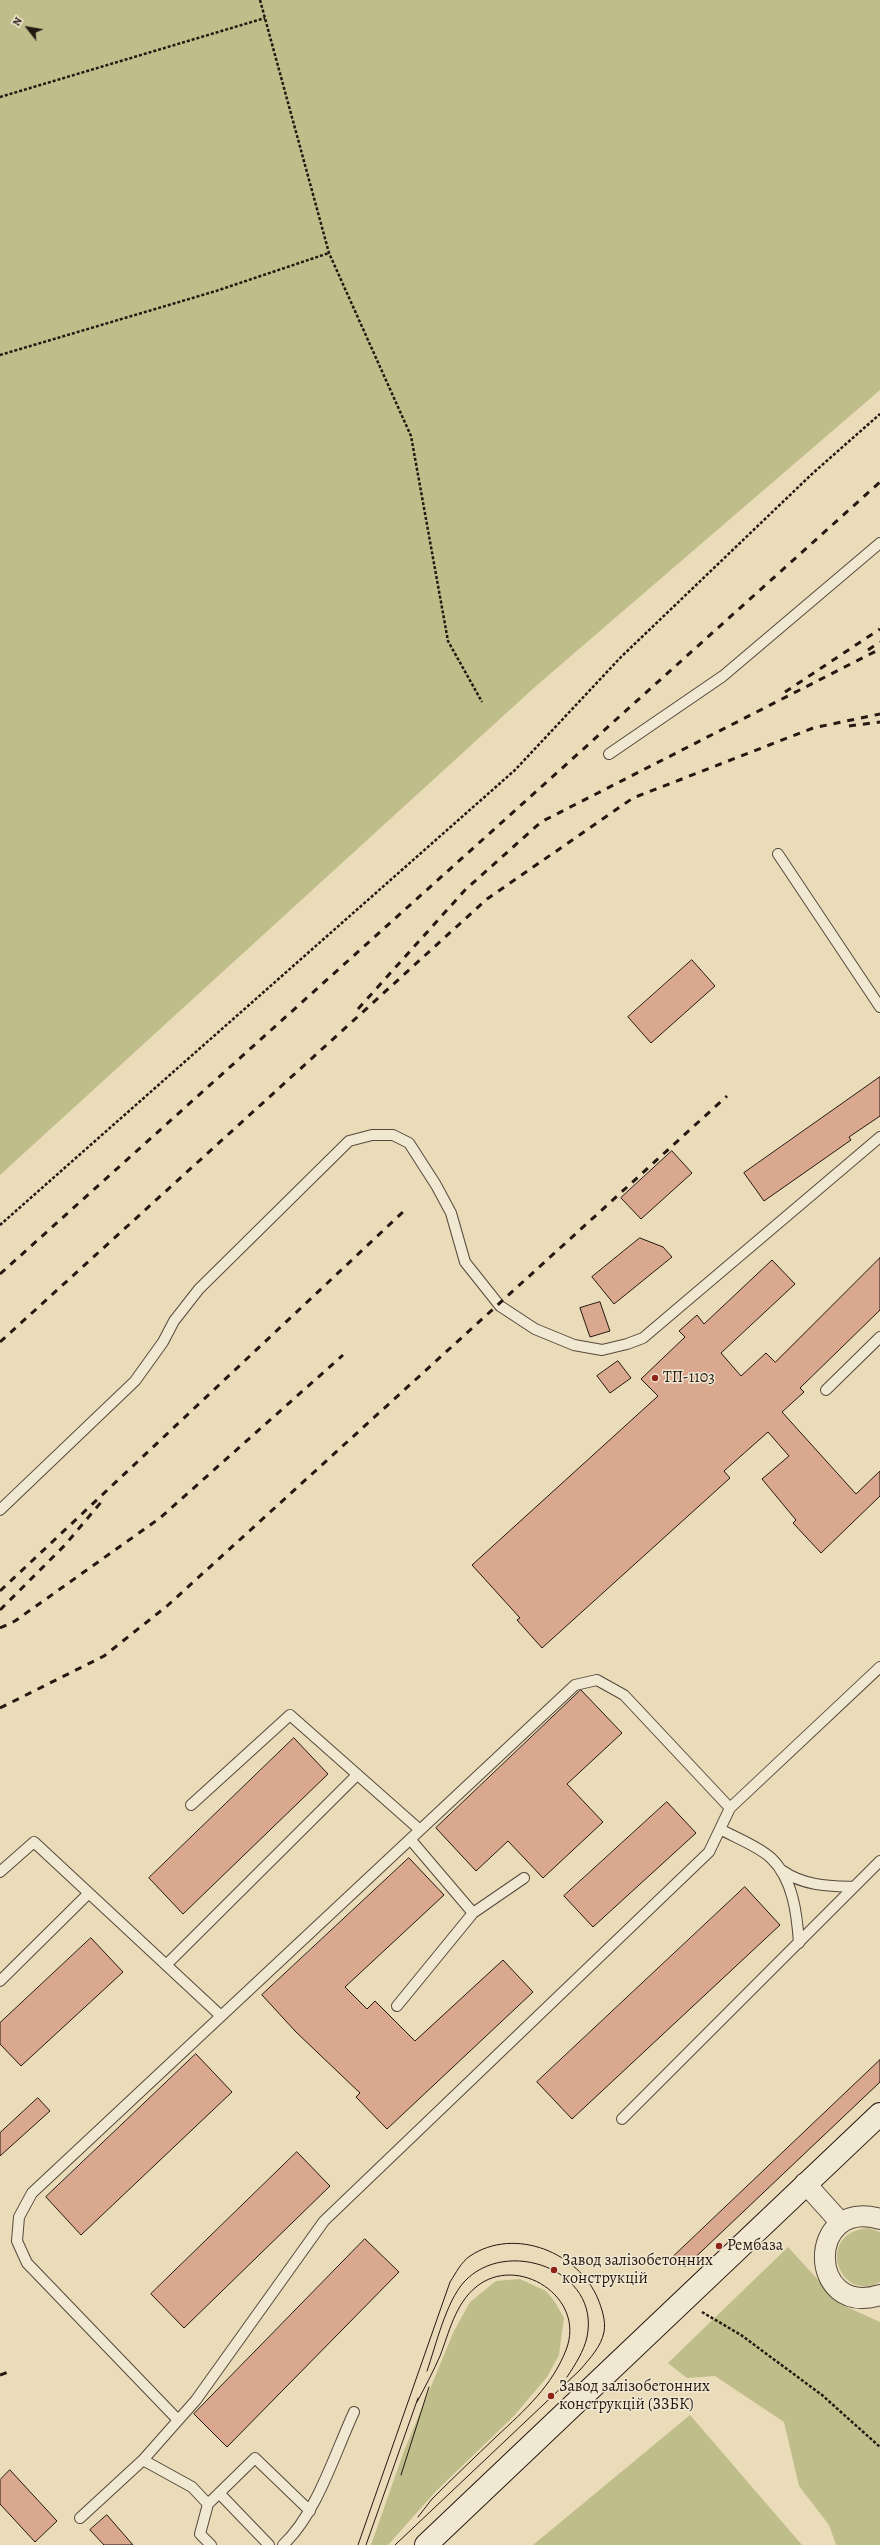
<!DOCTYPE html>
<meta charset="utf-8">
<style>
body{margin:0}
#map{position:relative;width:880px;height:2545px;overflow:hidden;background:#eadbb9;font-family:Alegreya,serif}
canvas{display:block}
.north{position:absolute;left:8px;top:8px;width:40px;height:40px;-webkit-text-stroke:3px #f1e8d2;paint-order:stroke;rotate:301deg;font-size:11px;font-weight:700;line-height:16px;text-align:center;color:#251811}
.north::after{content:'';display:block;margin:auto;width:14px;height:18px;background:#251811;clip-path:polygon(50% 0,100% 100%,50% 72%,0 100%)}
</style>
<div id="map">
<canvas width="880" height="2545"></canvas>
<div class="north">N</div>
</div>
<script>
const ctx = document.querySelector('canvas').getContext('2d');
ctx.lineJoin = 'round';
function fillPath(path, color) { ctx.fillStyle = color; ctx.fill(path, 'evenodd'); }
function stroke(path, color, width, dash) { ctx.strokeStyle = color; ctx.lineWidth = width; ctx.lineCap = dash ? 'butt' : 'round'; ctx.setLineDash(dash || []); ctx.stroke(path); }
function label(font, color, halo, rows, align = 'center') {
  ctx.font = font + ' Alegreya,serif'; ctx.lineWidth = 3; ctx.setLineDash([]); ctx.textBaseline = 'middle'; ctx.strokeStyle = halo; ctx.fillStyle = color; for (const [text, x, y, turn = 0] of rows) {
    ctx.save(); ctx.translate(x, y); ctx.rotate((+turn || 0) * Math.PI / 180); ctx.textAlign = isNaN(turn) ? turn : align; if (halo) ctx.strokeText(text, 0, 0); ctx.fillText(text, 0, 0); ctx.restore();
  }
}
fillPath(new Path2D(`
 M 0,0 L 880,0 L 880,390 L 536,686 L 0,1175 Z
 M 868,2228 L 880,2232 L 880,2282 C 839,2304 814,2233 868,2228 Z
 M 788,2247 L 840,2304 L 880,2322 L 880,2545 L 836,2545 L 829,2525 L 799,2486 L 784,2422 L 715,2376 L 687,2378 L 668,2363 Z
 M 520,2279 L 546,2291 L 555,2302 L 564,2318 L 559,2355 L 547,2377 L 513,2417 L 437,2490 L 388,2545 L 371,2545 L 404,2451 L 454,2331 L 470,2302 L 496,2281 Z
 M 690,2415 L 802,2545 L 533,2545 Z`), '#bfbe8a');
const building = new Path2D(`
 M 692,960 L 715,986 L 651,1043 L 628,1017 Z
 M 880,1077 L 880,1116 L 849,1137 L 851,1140 L 764,1201 L 744,1173 Z
 M 672,1151 L 692,1173 L 641,1219 L 621,1198 Z
 M 640,1238 L 663,1247 L 672,1257 L 614,1304 L 592,1277 Z
 M 880,1258 L 880,1310 L 800,1388 L 804,1392 L 782,1412 L 856,1494 L 880,1471 L 880,1496 L 821,1553 L 793,1523 L 796,1520 L 762,1479 L 789,1456 L 768,1432 L 724,1471 L 730,1478 L 542,1648 L 517,1620 L 520,1618 L 472,1565 L 658,1396 L 641,1379 L 685,1337 L 679,1331 L 697,1315 L 704,1324 L 772,1260 L 795,1284 L 721,1353 L 741,1376 L 766,1353 L 775,1362 Z
 M 600,1302 L 610,1331 L 590,1337 L 580,1308 Z
 M 618,1361 L 631,1378 L 610,1393 L 597,1376 Z
 M 581,1690 L 622,1733 L 567,1784 L 603,1822 L 543,1878 L 508,1841 L 476,1871 L 436,1828 Z
 M 294,1738 L 328,1774 L 183,1914 L 149,1878 Z
 M 667,1802 L 696,1833 L 593,1927 L 564,1896 Z
 M 409,1858 L 444,1895 L 345,1987 L 367,2009 L 375,2001 L 415,2041 L 503,1960 L 533,1992 L 387,2129 L 356,2097 L 360,2093 L 296,2032 L 262,1995 Z
 M 745,1887 L 780,1925 L 572,2119 L 537,2082 Z
 M 91,1938 L 123,1972 L 21,2066 L 0,2044 L 0,2023 Z
 M 196,2054 L 232,2092 L 81,2235 L 46,2197 Z
 M 880,2060 L 880,2082 L 685,2267 L 674,2256 Z
 M 38,2098 L 50,2111 L 0,2156 L 0,2133 Z
 M 297,2152 L 330,2186 L 184,2328 L 151,2294 Z
 M 365,2239 L 399,2272 L 227,2447 L 194,2414 Z
 M 10,2470 L 57,2521 L 35,2542 L 0,2504 L 0,2480 Z
 M 107,2515 L 133,2545 L 104,2545 L 90,2530 Z`);
fillPath(building, '#daa88f');
stroke(building, '#251811', 1);
const service = new Path2D(`
 M 609,754 L 723,676 L 880,543
 M 778,854 L 880,1007
 M 826,1390 L 880,1337
 M 0,1510 L 135,1381 L 163,1342 L 174,1321 L 199,1289 L 349,1141 L 372,1135 L 393,1135 L 409,1143 L 436,1185 L 451,1213 L 465,1262 L 500,1306 L 535,1329 L 574,1345 L 602,1350 L 627,1344 L 643,1338 L 880,1137
 M 191,1805 L 290,1715 L 420,1830
 M 720,1829 C 736,1838 758,1846 771,1858 C 793,1879 797,1914 799,1943
 M 410,1839 L 473,1913
 M 783,1871 C 804,1886 830,1886 854,1887
 M 0,1872 L 34,1842 L 221,2016
 M 166,1965 L 357,1775
 M 0,1981 L 89,1893
 M 397,2006 L 473,1913 L 524,1878
 M 622,2119 L 880,1861
 M 178,2420 L 27,2263 L 17,2241 L 19,2217 L 32,2193 L 575,1685 L 597,1680 L 624,1695 L 730,1808
 M 143,2460 L 192,2487 L 208,2504
 M 219,2493 L 269,2545
 M 80,2518 L 143,2460 L 196,2400 L 324,2221 L 709,1852 L 730,1808 L 880,1667
 M 211,2545 L 200,2534 L 208,2504 L 255,2458 L 310,2511
 M 283,2545 C 317,2513 334,2455 354,2412`);
const minor = new Path2D(`
 M 805,2183 L 841,2223
 M 880,2219 C 806,2197 807,2318 880,2295`);
const secondary = new Path2D(`
 M 426,2545 L 880,2114`);
stroke(service, '#56493b', 12);
stroke(minor, '#56493b', 22);
stroke(secondary, '#251811', 24);
stroke(new Path2D(`
 M 260,0 L 329,253 L 411,436 L 448,641 L 482,702
 M 0,97 L 265,18
 M 0,355 L 216,291 L 329,253
 M 0,1225 L 515,770 L 621,657 L 813,473 L 880,414
 M 702,2312 L 741,2335 L 822,2395 L 880,2447`), '#251811', 2.5, [3, 2]);
stroke(service, '#f1e8d2', 10);
stroke(minor, '#f1e8d2', 20);
stroke(secondary, '#f1e8d2', 22);
stroke(new Path2D(`
 M 427,2371 C 436,2345 446,2302 464,2282 C 506,2236 601,2270 587,2337 C 584,2351 575,2365 567,2377
 M 417,2402 C 425,2387 433,2372 440,2356 C 449,2333 455,2304 476,2287 C 517,2253 587,2297 566,2350 C 552,2386 525,2410 497,2436 C 475,2457 453,2478 432,2499 L 418,2517
 M 401,2475 L 429,2387
 M 358,2545 L 450,2282 C 456,2273 461,2262 470,2256 C 515,2226 579,2253 598,2299 C 602,2309 606,2321 604,2332 C 601,2347 590,2358 580,2370 L 395,2545
 M 366,2545 L 418,2398`), '#251811', 1);
stroke(new Path2D(`
 M 868,650 L 880,642
 M 785,692 L 880,629
 M 849,726 L 880,722
 M 358,1009 L 465,890 L 541,822 L 880,649
 M 0,1274 L 880,482
 M 0,1342 L 487,899 L 633,798 L 813,728 L 880,714
 M 0,1591 L 405,1210
 M 0,1610 L 65,1545 L 102,1501
 M 0,1628 L 15,1621 L 160,1518 L 343,1355
 M 0,1708 L 104,1656 L 167,1606 L 727,1096
 M 0,2375 L 11,2371`), '#251811', 3, [7, 7]);
for (const [x, y, r, color] of [
 [655,1378,4,"#8f2418"],
 [719,2246,4,"#8f2418"],
 [554,2270,4,"#8f2418"],
 [551,2396,4,"#8f2418"]
]) { const dot = new Path2D(); dot.arc(x, y, r, 0, 2 * Math.PI); ctx.fillStyle = color; ctx.fill(dot); stroke(dot, '#f1e8d2', 1.5); }
label('16px', '#251811', '#f1e8d2', [
 ["ТП-1103",663,1378],
 ["Рембаза",727,2246],
 ["Завод залізобетонних",562,2261],
 ["конструкцій",562,2279],
 ["Завод залізобетонних",559,2387],
 ["конструкцій (ЗЗБК)",559,2405]
], 'left');
</script>
